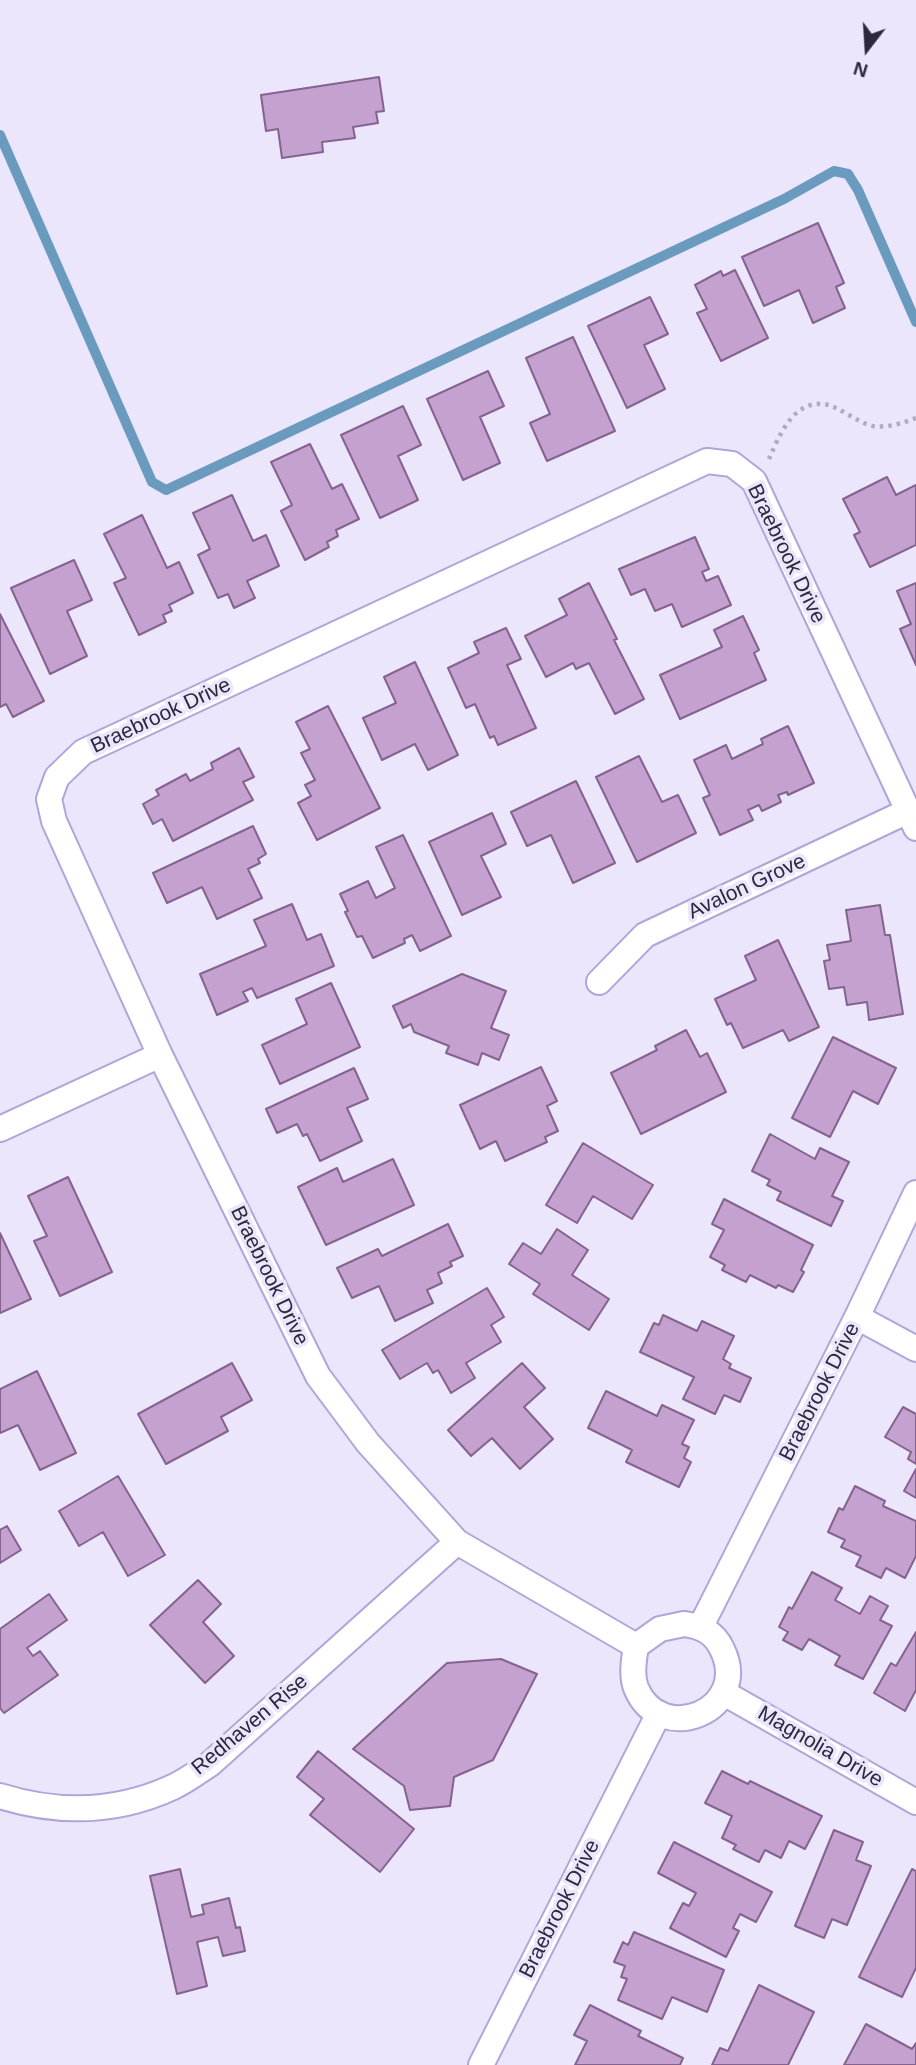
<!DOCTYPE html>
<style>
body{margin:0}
#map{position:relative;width:916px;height:2065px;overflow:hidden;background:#ece6fc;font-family:Arial,sans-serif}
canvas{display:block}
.north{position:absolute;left:832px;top:14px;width:70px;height:70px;-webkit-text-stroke:5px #ece6fc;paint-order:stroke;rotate:197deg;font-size:19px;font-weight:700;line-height:28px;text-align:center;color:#2e283d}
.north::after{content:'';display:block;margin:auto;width:24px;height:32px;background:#2e283d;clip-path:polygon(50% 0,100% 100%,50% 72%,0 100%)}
</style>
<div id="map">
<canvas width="916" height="2065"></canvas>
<div class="north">N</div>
</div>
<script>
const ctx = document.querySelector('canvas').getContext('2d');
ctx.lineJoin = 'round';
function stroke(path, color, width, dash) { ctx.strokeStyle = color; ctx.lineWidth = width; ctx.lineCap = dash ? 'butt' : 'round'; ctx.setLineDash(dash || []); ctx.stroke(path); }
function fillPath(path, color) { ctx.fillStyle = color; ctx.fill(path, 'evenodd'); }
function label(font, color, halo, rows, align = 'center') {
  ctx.font = font + ' Arial,sans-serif'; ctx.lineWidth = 7; ctx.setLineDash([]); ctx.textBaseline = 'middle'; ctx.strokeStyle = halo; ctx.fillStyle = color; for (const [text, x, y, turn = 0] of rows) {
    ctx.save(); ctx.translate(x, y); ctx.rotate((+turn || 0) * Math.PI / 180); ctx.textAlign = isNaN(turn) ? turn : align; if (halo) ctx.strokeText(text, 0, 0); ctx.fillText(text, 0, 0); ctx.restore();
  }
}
stroke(new Path2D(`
 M 0,135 L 152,482 L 166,490 L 784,199 L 834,171 L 848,174 L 858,190 L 916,322`), '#6b9abf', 10);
const building = new Path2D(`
 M 379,77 L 384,111 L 376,112 L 378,123 L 353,127 L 355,138 L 322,142 L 323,152 L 282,158 L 278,129 L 266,131 L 261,95 Z
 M 818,223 L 844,283 L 836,287 L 845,308 L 813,323 L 799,290 L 764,306 L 742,257 Z
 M 735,270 L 768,338 L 721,361 L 697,313 L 707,309 L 695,285 L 721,271 L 723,276 Z
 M 650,297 L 668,334 L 644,345 L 665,389 L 627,408 L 588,326 Z
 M 573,337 L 615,431 L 547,461 L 530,423 L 550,414 L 526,358 Z
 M 488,371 L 504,406 L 480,417 L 500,463 L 463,480 L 427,399 Z
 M 403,406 L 421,445 L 398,456 L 418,500 L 380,518 L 341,435 Z
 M 310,444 L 332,489 L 342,484 L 359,519 L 336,530 L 338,536 L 327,542 L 329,547 L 305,560 L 281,511 L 292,505 L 271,462 Z
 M 887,477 L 896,495 L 916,485 L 916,545 L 870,567 L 854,535 L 860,532 L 843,499 Z
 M 232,495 L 253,541 L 266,535 L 279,566 L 247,581 L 255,598 L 234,608 L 228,594 L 218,598 L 198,555 L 210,549 L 193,513 Z
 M 142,515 L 167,568 L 179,562 L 193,593 L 169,605 L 172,611 L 163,615 L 166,622 L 139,635 L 114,583 L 126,578 L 104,534 Z
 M 695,537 L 709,569 L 702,572 L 706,581 L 718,576 L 731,605 L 682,627 L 672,604 L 655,611 L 645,589 L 631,595 L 619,569 Z
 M 74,560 L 92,600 L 67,611 L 87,656 L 50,674 L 11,588 Z
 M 589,583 L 617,639 L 614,640 L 644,699 L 615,714 L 589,663 L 576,669 L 573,663 L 546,677 L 525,636 L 567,615 L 559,599 Z
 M 916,583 L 916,665 L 900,629 L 911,624 L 897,591 Z
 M 0,614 L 44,701 L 13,717 L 6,704 L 0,707 Z
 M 743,616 L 759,650 L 754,653 L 766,680 L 680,719 L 660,675 L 722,647 L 714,630 Z
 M 506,628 L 521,659 L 507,665 L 536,728 L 498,745 L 494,736 L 490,738 L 475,704 L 466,708 L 448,668 L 479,653 L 474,642 Z
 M 415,662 L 458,755 L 428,770 L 415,744 L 382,760 L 363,718 L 396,703 L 384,677 Z
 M 328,706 L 380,808 L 317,840 L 298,803 L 311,796 L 305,785 L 315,780 L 301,753 L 310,749 L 296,722 Z
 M 788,726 L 814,783 L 788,795 L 787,792 L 778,795 L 781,802 L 762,811 L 759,805 L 748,810 L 753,820 L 720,835 L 703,798 L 710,795 L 694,760 L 726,745 L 732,759 L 763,744 L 761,739 Z
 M 239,748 L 254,777 L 243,782 L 253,800 L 173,841 L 162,819 L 153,824 L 143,804 L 159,795 L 156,790 L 186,774 L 190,781 L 213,769 L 211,763 Z
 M 639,756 L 662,802 L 678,795 L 696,833 L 637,862 L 596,777 Z
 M 576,781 L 615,863 L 573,883 L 551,835 L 527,846 L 511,812 Z
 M 492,813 L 506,844 L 481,856 L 501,897 L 462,915 L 429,842 Z
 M 253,826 L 266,854 L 258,859 L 260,863 L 248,869 L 262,898 L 217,919 L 202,887 L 167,903 L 153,873 Z
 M 403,835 L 451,936 L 420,951 L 412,935 L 404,939 L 405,943 L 373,958 L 362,936 L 357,937 L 345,912 L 348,911 L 340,894 L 368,881 L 376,898 L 395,888 L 376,847 Z
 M 292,904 L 307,940 L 321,934 L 334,966 L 257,998 L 252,988 L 243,992 L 248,1001 L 217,1015 L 200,974 L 266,946 L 254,920 Z
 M 880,905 L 885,935 L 890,935 L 903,1014 L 869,1020 L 867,1002 L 847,1005 L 844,987 L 829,989 L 824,961 L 830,960 L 827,945 L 851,941 L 846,910 Z
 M 778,940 L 819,1027 L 789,1041 L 783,1030 L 743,1048 L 731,1023 L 727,1025 L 715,999 L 756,980 L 745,956 Z
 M 462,974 L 506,991 L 491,1028 L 509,1035 L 499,1060 L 482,1053 L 478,1065 L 446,1053 L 449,1046 L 414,1032 L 411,1024 L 403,1028 L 393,1006 Z
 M 331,983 L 360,1047 L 280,1084 L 262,1045 L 307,1024 L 296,999 Z
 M 686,1030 L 700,1057 L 707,1053 L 726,1092 L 641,1134 L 611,1073 L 657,1050 L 655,1046 Z
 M 833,1037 L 896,1068 L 878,1104 L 853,1091 L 830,1137 L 792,1118 Z
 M 541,1067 L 557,1101 L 547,1106 L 558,1131 L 545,1137 L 547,1142 L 505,1161 L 496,1141 L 480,1149 L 460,1105 Z
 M 354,1068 L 368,1099 L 347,1108 L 362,1141 L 320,1161 L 307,1134 L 303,1136 L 297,1124 L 277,1133 L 266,1109 Z
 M 770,1134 L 815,1159 L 820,1148 L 849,1162 L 832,1196 L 843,1201 L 831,1226 L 777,1200 L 781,1192 L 767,1185 L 770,1180 L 752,1171 Z
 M 583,1143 L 653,1185 L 632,1219 L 593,1196 L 577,1223 L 546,1205 Z
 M 393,1159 L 414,1205 L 326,1245 L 298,1187 L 337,1168 L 343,1182 Z
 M 68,1177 L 112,1272 L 60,1296 L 34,1241 L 47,1236 L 28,1196 Z
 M 724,1199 L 813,1245 L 801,1270 L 804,1272 L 793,1292 L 778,1285 L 776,1288 L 750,1275 L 746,1282 L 722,1270 L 725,1265 L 710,1257 L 724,1230 L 712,1224 Z
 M 448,1224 L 463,1256 L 450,1262 L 452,1266 L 438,1273 L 442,1283 L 427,1290 L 433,1303 L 395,1321 L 379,1286 L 352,1298 L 337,1268 L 378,1249 L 382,1256 Z
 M 557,1229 L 588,1250 L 572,1275 L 609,1299 L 589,1330 L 533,1294 L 540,1284 L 509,1264 L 523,1243 L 541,1254 Z
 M 0,1233 L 31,1299 L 0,1313 Z
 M 487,1288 L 504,1317 L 491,1325 L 501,1342 L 466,1363 L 475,1378 L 451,1393 L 438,1370 L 433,1373 L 427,1363 L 400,1379 L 382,1350 Z
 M 663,1315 L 697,1331 L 702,1321 L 734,1336 L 723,1359 L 731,1364 L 729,1368 L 751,1378 L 740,1402 L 724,1395 L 715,1414 L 683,1399 L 694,1377 L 640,1352 L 654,1323 L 659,1325 Z
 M 232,1363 L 252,1400 L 221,1417 L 228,1431 L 166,1464 L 138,1414 Z
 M 522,1363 L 545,1388 L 524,1407 L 553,1439 L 520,1469 L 492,1438 L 471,1456 L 448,1430 Z
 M 37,1371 L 76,1453 L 40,1470 L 18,1425 L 0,1433 L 0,1389 Z
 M 606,1391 L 657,1416 L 662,1405 L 694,1420 L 682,1444 L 689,1447 L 684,1458 L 691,1462 L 679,1487 L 626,1462 L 632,1450 L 588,1428 Z
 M 903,1407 L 916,1414 L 916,1464 L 908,1459 L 911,1452 L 885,1437 Z
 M 916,1469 L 916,1498 L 904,1491 Z
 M 118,1476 L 165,1555 L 128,1576 L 103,1532 L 79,1546 L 59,1511 Z
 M 855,1486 L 885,1501 L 883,1506 L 916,1521 L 916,1556 L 905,1578 L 886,1568 L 881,1578 L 856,1566 L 861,1556 L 841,1547 L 845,1540 L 828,1532 L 839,1508 L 843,1510 Z
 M 7,1526 L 21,1550 L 0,1563 L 0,1530 Z
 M 812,1572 L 842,1588 L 835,1600 L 860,1614 L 870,1596 L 888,1606 L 880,1620 L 892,1626 L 863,1679 L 835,1665 L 840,1656 L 809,1639 L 802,1650 L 783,1640 L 788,1632 L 779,1627 L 789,1607 L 792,1609 Z
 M 198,1580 L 221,1604 L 203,1622 L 234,1656 L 205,1683 L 150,1625 Z
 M 49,1594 L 67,1620 L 27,1648 L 33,1656 L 40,1651 L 58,1675 L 4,1713 L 0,1708 L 0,1629 Z
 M 916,1632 L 916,1690 L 905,1711 L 874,1693 L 891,1663 L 896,1666 Z
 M 501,1659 L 537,1674 L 493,1760 L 454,1777 L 450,1806 L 410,1810 L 404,1786 L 353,1749 L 447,1663 Z
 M 318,1751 L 414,1829 L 380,1872 L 310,1815 L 324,1799 L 297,1777 Z
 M 722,1771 L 748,1784 L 750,1781 L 822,1816 L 805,1849 L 789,1841 L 781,1858 L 765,1850 L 759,1862 L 733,1849 L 736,1845 L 722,1838 L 732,1816 L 705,1803 Z
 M 834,1830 L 863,1842 L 856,1860 L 871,1866 L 847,1925 L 832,1919 L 824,1938 L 795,1926 Z
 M 674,1842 L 772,1892 L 756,1922 L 740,1914 L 733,1928 L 739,1931 L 726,1957 L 670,1928 L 683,1903 L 689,1906 L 696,1893 L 658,1873 Z
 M 180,1869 L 191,1917 L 204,1914 L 202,1905 L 229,1898 L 236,1928 L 240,1927 L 245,1951 L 223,1956 L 218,1937 L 197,1942 L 207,1986 L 177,1994 L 150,1876 Z
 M 912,1869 L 916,1871 L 916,1968 L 902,1997 L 859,1977 Z
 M 634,1932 L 724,1970 L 707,2012 L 672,1997 L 662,2019 L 618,2000 L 627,1979 L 621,1977 L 625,1966 L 614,1962 L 623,1942 L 628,1945 Z
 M 759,1985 L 814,2012 L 788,2065 L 712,2065 L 720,2048 L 728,2051 Z
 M 590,2005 L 641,2031 L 638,2036 L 683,2058 L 680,2065 L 575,2065 L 587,2041 L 574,2035 Z
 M 866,2024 L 912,2049 L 916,2043 L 916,2065 L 844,2065 Z`);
fillPath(building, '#c4a1cf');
stroke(building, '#84638f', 2);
const street = new Path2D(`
 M 599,982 L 645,935 L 908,811
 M 0,1129 L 160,1055
 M 857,1317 L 916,1349
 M 684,1624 C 701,1626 714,1632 722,1649 C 752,1710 661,1748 636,1688 C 631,1675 634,1659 636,1646 L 660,1629 Z
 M 701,1626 L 857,1317 L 916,1193
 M 636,1646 L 457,1542 L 368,1443 L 318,1376 L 160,1055 L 54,821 L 49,799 L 57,777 L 83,752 L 707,461 L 732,464 L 754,481 L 916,828
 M 724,1693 L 916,1802
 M 0,1796 C 58,1814 117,1813 173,1787 C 186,1781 198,1772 210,1764 L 457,1542
 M 481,2065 L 658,1715`);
stroke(street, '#b2a4d8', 28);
stroke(new Path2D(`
 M 769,459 C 779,436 793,401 823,404 C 838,405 857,423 873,426 C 888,428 903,423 916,418`), '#b1abc1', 4.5, [3.5, 5]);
stroke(street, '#fff', 24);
label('21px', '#2e283d', '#ece6fc', [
 ["Braebrook Drive",786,554,64],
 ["Braebrook Drive",161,716,-25],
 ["Avalon Grove",747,887,-25],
 ["Braebrook Drive",269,1276,64],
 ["Braebrook Drive",820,1392,-63],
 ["Redhaven Rise",250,1725,-40],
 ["Magnolia Drive",820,1747,30],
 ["Braebrook Drive",560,1909,-63]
]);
</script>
